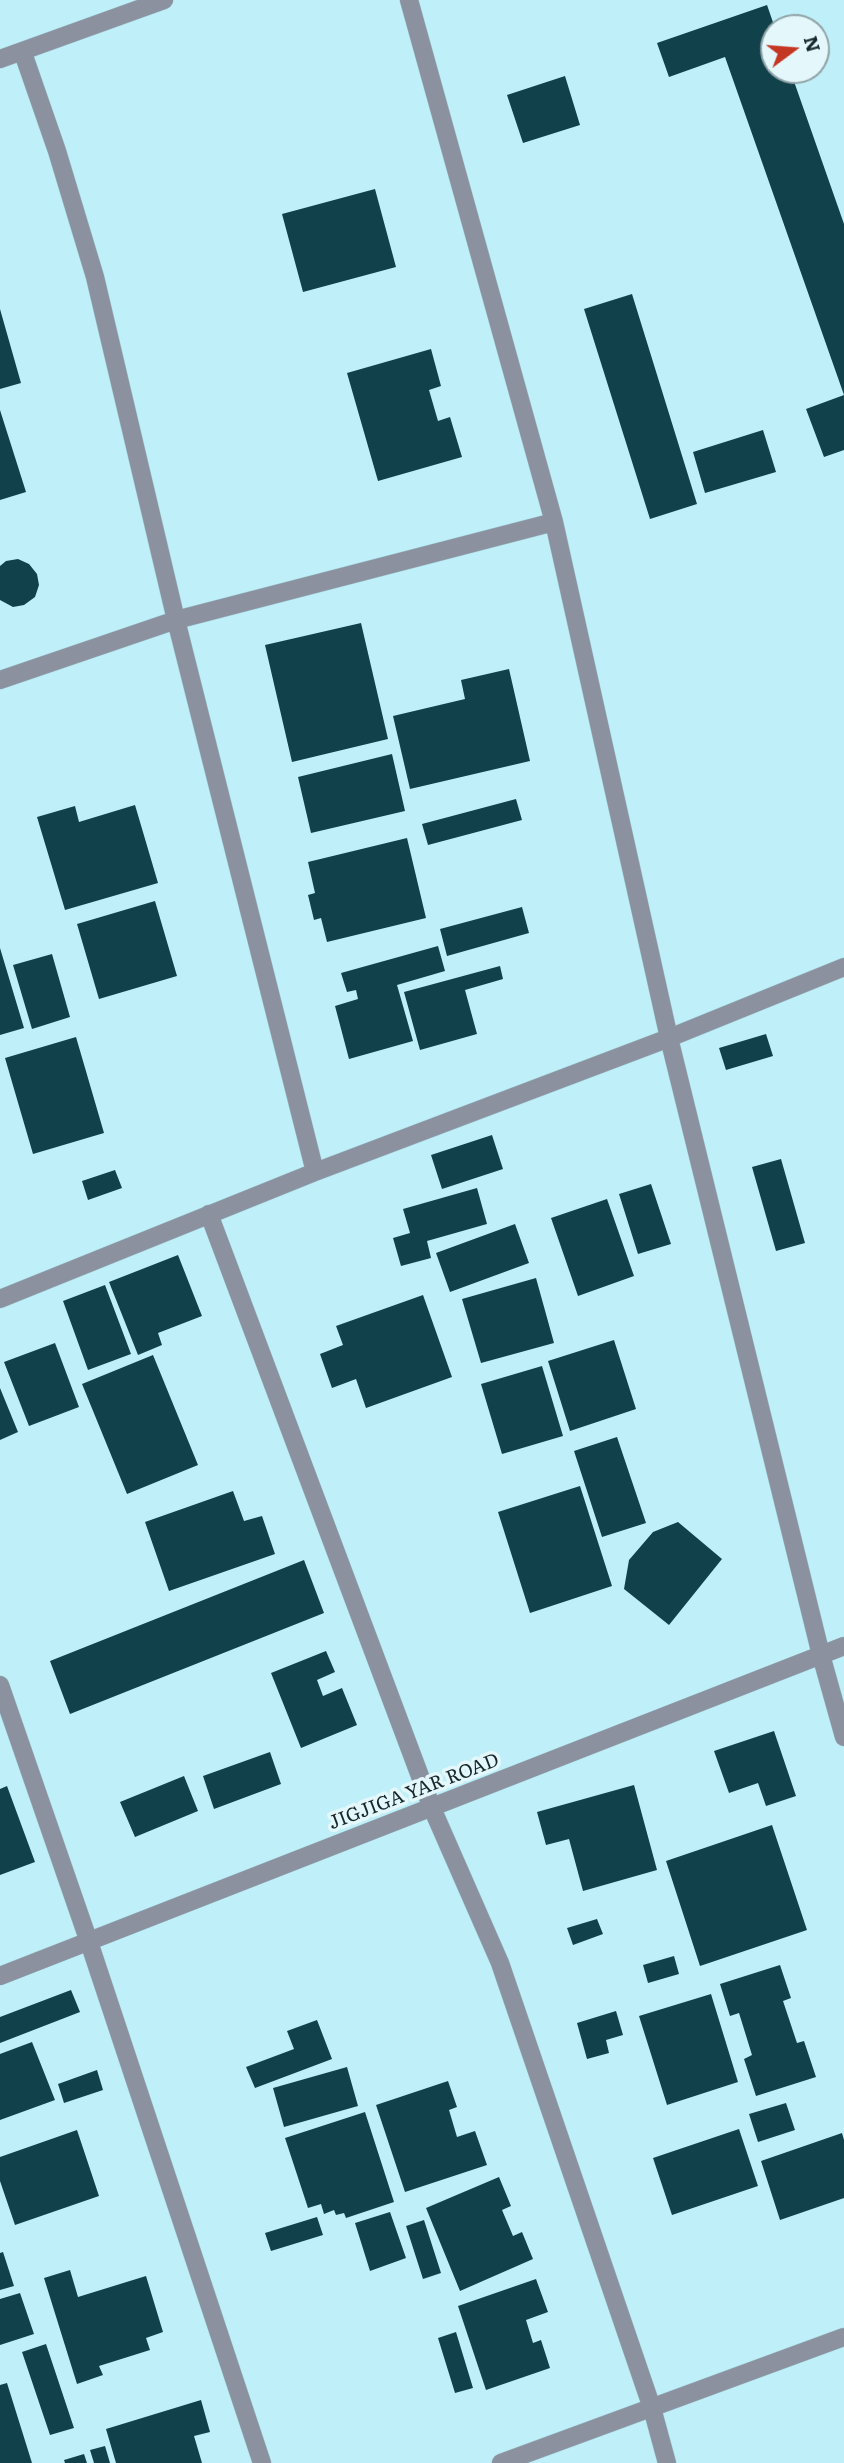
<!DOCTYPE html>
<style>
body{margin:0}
#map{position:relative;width:844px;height:2463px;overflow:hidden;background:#bff0fa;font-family:Literata,serif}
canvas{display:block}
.north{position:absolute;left:760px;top:14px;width:70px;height:70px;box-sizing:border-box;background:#e4f7fb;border:2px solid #91a4a8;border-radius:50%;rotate:74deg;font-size:19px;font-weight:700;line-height:28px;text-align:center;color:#14272b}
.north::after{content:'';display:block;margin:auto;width:24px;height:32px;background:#c43823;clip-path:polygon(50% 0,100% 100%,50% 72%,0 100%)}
</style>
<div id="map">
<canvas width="844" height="2463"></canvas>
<div class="north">N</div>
</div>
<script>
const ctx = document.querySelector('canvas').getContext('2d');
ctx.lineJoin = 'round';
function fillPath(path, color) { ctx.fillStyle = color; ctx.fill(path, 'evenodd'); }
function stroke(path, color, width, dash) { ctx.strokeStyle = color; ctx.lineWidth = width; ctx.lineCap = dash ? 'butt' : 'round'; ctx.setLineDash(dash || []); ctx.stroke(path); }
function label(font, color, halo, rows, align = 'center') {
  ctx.font = font + ' Literata,serif'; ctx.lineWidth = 7; ctx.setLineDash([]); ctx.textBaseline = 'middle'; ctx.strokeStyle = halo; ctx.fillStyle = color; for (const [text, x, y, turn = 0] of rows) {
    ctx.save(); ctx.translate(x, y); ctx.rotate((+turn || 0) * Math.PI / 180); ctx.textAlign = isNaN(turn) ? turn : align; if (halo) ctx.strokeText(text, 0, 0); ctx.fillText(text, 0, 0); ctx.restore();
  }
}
fillPath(new Path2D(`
 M 767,5 L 775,28 L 774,70 L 790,70 L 844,224 L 844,395 L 725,57 L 669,77 L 657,43 Z
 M 565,76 L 580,125 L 523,143 L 507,95 Z
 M 375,189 L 396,267 L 303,292 L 282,214 Z
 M 632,294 L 697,504 L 650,519 L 584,309 Z
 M 0,309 L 21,383 L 0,389 Z
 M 431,349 L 441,386 L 429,390 L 438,421 L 450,417 L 462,457 L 378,481 L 347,373 Z
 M 844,395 L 844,450 L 824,457 L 806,409 Z
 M 0,410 L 26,492 L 0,500 Z
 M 763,430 L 776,472 L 705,493 L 693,452 Z
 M 18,559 L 29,564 L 37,574 L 39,585 L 35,597 L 24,605 L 13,607 L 0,600 L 0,566 L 6,561 Z
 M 361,623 L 388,739 L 292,762 L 265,645 Z
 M 509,669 L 530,761 L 410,789 L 393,716 L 465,699 L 461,680 Z
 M 392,754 L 405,811 L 311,833 L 298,777 Z
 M 516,799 L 522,820 L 428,845 L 422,824 Z
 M 135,805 L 158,883 L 65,910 L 37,817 L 75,806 L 79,822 Z
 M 407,838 L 426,918 L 327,942 L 321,918 L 314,920 L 308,895 L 315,893 L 308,862 Z
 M 155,901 L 177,976 L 99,999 L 77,924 Z
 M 522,907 L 529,933 L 447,956 L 440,929 Z
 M 438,946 L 445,971 L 397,985 L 413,1041 L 349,1059 L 335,1006 L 358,999 L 356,990 L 347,992 L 341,973 Z
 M 0,948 L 24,1028 L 0,1035 Z
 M 52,954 L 70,1017 L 32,1029 L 13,965 Z
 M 500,966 L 503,979 L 465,990 L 477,1034 L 420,1050 L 404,992 Z
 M 766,1034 L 773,1056 L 726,1070 L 719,1048 Z
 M 76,1037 L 104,1133 L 33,1154 L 5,1058 Z
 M 492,1135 L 503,1169 L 442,1189 L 431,1155 Z
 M 781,1159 L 805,1243 L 776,1251 L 752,1167 Z
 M 115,1170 L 122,1188 L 88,1200 L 82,1181 Z
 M 651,1184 L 671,1244 L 638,1254 L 619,1194 Z
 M 477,1188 L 487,1224 L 427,1241 L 431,1258 L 401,1266 L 393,1238 L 410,1233 L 403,1209 Z
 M 607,1199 L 634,1276 L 578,1296 L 551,1218 Z
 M 515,1224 L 529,1263 L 450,1292 L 436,1253 Z
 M 178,1255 L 202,1316 L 158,1333 L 162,1345 L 138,1355 L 109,1282 Z
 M 536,1278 L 554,1343 L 481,1363 L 462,1299 Z
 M 105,1285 L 131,1354 L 88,1370 L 63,1301 Z
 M 423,1295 L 452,1377 L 366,1408 L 356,1379 L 332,1388 L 320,1354 L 343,1345 L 336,1326 Z
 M 614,1340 L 636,1409 L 570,1431 L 548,1361 Z
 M 55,1343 L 79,1407 L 29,1426 L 4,1362 Z
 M 153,1355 L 198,1465 L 127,1494 L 82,1384 Z
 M 542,1366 L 563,1436 L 502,1454 L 481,1384 Z
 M 0,1388 L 18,1432 L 0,1440 Z
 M 617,1437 L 646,1523 L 602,1537 L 574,1451 Z
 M 580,1486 L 612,1586 L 530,1613 L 498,1512 Z
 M 233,1491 L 244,1521 L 262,1516 L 275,1554 L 169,1591 L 145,1522 Z
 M 678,1522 L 722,1559 L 669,1625 L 624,1589 L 629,1560 L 653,1532 Z
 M 304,1560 L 324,1613 L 70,1714 L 50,1661 Z
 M 326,1651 L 335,1672 L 317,1680 L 323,1696 L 342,1688 L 357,1725 L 301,1748 L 271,1673 Z
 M 774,1731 L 796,1796 L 766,1806 L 758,1783 L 729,1793 L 714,1751 Z
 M 270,1752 L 281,1784 L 214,1809 L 203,1776 Z
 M 184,1776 L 198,1811 L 135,1837 L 120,1802 Z
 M 634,1785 L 657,1870 L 583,1891 L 569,1839 L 546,1845 L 537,1812 Z
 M 7,1786 L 35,1862 L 0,1875 L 0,1789 Z
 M 772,1825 L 807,1930 L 700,1966 L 666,1861 Z
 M 597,1919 L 603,1934 L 573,1945 L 567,1928 Z
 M 674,1956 L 679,1974 L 648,1983 L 643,1965 Z
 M 780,1965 L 791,1998 L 783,2001 L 797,2043 L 804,2041 L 816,2077 L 756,2096 L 744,2059 L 752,2055 L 739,2013 L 730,2016 L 720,1984 Z
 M 71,1990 L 80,2012 L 0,2043 L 0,2017 Z
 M 711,1994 L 738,2082 L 667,2105 L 639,2016 Z
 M 616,2011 L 623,2035 L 606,2040 L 609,2053 L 587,2059 L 577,2023 Z
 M 317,2020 L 332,2059 L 255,2088 L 246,2067 L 294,2049 L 287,2031 Z
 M 32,2042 L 55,2100 L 0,2120 L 0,2054 Z
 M 347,2067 L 358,2106 L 284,2127 L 273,2088 Z
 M 97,2070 L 103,2090 L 64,2103 L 58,2084 Z
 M 448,2081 L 457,2107 L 449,2110 L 457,2137 L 475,2131 L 487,2165 L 405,2192 L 376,2105 Z
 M 786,2103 L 795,2130 L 758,2142 L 749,2114 Z
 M 365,2112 L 394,2202 L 346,2218 L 344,2213 L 336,2215 L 334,2210 L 324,2214 L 321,2204 L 308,2208 L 285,2138 Z
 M 739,2129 L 758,2186 L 672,2215 L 653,2158 Z
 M 77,2130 L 99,2196 L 15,2225 L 0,2181 L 0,2157 Z
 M 842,2133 L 844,2140 L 844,2198 L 780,2220 L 761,2161 Z
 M 499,2177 L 511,2206 L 502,2210 L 513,2236 L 522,2232 L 533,2259 L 460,2291 L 426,2208 Z
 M 390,2212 L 406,2258 L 370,2271 L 355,2223 Z
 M 317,2217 L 323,2235 L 271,2251 L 265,2233 Z
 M 424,2220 L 441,2273 L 423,2279 L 406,2226 Z
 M 3,2252 L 14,2286 L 0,2290 L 0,2253 Z
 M 70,2270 L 78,2297 L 146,2276 L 163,2332 L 146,2338 L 150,2350 L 99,2366 L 103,2375 L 77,2384 L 44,2278 Z
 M 536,2279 L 548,2312 L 526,2320 L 533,2343 L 541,2340 L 550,2368 L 486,2390 L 458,2306 Z
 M 20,2293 L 34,2334 L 0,2345 L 0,2299 Z
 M 456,2332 L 473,2388 L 455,2393 L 438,2338 Z
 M 46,2344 L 74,2428 L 50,2435 L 22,2352 Z
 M 7,2383 L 32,2463 L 0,2463 L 0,2385 Z
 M 201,2400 L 210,2432 L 194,2436 L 202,2463 L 116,2463 L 106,2429 Z
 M 105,2446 L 110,2463 L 94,2463 L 90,2450 Z
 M 84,2454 L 87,2463 L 65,2463 L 64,2460 Z`), '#11414a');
const minor = new Path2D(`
 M 409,0 L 554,522 L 669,1038 L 821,1655 L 844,1737
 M 23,53 L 57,151 L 95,277 L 176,620 L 315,1172
 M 0,59 L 164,0
 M 0,680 L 176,620 L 554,522
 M 209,1214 L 432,1808 L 500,1963 L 652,2408 L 667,2463
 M 0,1299 L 315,1172 L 669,1038 L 844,967
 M 0,1685 L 89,1942 L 262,2463
 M 0,1976 L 844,1646
 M 501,2463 L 844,2337`);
stroke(minor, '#a0ccd5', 19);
stroke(minor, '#8c91a0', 18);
label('19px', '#14272b', '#e4f7fb', [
 ["JIGJIGA YAR ROAD",414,1792,-21]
]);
</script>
